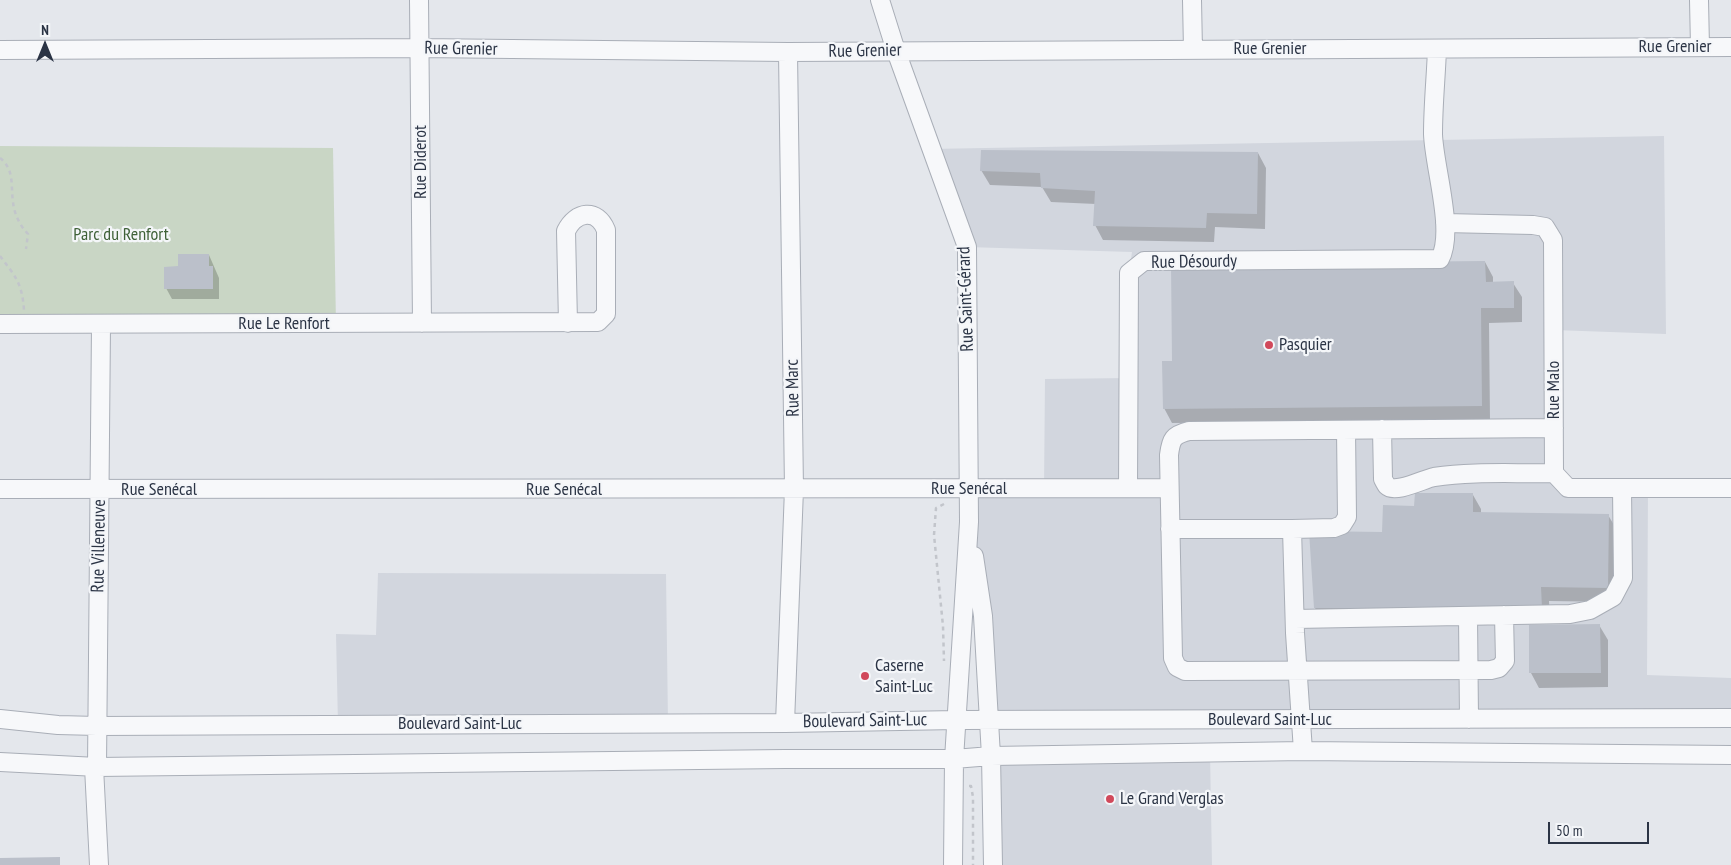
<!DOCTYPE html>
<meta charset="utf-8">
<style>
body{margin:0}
#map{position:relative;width:1731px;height:865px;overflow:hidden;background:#e4e7ec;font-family:"PT Sans Narrow",sans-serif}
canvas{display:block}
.north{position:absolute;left:20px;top:20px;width:50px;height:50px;-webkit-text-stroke:4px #f4f6f9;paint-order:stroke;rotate:0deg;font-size:14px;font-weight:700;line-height:20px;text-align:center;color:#2b3445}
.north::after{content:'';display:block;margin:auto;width:18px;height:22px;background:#2b3445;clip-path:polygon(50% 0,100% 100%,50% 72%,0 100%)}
.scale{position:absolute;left:1548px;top:822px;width:101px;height:22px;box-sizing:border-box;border:2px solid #2b3445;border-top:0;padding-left:6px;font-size:15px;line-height:18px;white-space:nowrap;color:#2b3445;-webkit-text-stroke:4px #f4f6f9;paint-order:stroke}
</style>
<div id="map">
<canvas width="1731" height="865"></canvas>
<div class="north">N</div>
<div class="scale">50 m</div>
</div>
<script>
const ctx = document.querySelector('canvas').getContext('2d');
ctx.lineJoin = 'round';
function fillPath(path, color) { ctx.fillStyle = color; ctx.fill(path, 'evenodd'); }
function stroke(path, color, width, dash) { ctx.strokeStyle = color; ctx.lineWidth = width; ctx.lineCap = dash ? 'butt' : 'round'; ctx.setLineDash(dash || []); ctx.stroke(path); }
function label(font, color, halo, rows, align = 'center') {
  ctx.font = font + ' "PT Sans Narrow",sans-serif'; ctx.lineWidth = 4.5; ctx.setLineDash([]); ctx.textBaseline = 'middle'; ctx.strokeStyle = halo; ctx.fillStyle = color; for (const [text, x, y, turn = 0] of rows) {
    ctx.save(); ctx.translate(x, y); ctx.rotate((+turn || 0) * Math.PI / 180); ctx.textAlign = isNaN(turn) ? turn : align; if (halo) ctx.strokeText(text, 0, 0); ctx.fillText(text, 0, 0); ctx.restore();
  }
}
fillPath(new Path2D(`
 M 1664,136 L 1666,334 L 1554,330 L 1554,473 L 1568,488 L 1648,488 L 1647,675 L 1731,678 L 1731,718 L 989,720 L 970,489 L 1044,489 L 1045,379 L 1129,378 L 1129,273 L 1132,252 L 967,247 L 929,149 Z
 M 378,573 L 666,574 L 668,723 L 338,725 L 336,634 L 376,635 Z
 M 1210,752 L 1212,865 L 993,865 L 991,757 Z`), '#d2d6de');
fillPath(new Path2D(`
 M 0,146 L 333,148 L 336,325 L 0,322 Z`), '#c9d6c5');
fillPath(new Path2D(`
 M 1258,153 L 1266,168 L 1265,229 L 1215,227 L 1214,242 L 1103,240 L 1095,225 L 1096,204 L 1051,202 L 1042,187 L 990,185 L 981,170 Z
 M 209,255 L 219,278 L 219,299 L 172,299 L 166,288 L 179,268 Z
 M 1485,262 L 1493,277 L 1493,283 L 1513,283 L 1522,297 L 1522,322 L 1489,323 L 1490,420 L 1172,423 L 1164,408 L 1173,362 Z
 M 1473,495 L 1481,509 L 1481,513 L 1608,515 L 1617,530 L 1616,602 L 1549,601 L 1550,622 L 1324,622 L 1315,608 L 1383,534 L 1416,507 Z
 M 1599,625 L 1608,640 L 1608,687 L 1539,688 L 1531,673 L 1530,626 Z`), '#0003');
fillPath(new Path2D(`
 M 981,150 L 1258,152 L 1257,214 L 1207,213 L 1206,228 L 1093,226 L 1095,191 L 1041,188 L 1040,173 L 980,171 Z
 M 178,254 L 209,254 L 209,266 L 213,266 L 213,289 L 164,289 L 164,267 L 178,266 Z
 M 1485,261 L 1486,282 L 1514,281 L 1514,308 L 1481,308 L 1482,406 L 1163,409 L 1162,361 L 1172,361 L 1171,264 Z
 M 1415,493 L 1473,493 L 1473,512 L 1609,514 L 1608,588 L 1541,587 L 1542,608 L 1314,608 L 1309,531 L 1382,532 L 1383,505 L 1414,506 Z
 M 1600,624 L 1601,673 L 1529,673 L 1529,625 Z
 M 60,857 L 60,865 L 0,865 L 0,858 Z`), '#bbc0ca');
const minor = new Path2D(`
 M 419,0 L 422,323
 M 880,0 L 896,51 L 967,247 L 969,522 L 954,759 L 953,865
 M 1192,0 L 1193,50
 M 1699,0 L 1700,47
 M 0,50 L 420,48 L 788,52 L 1731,47
 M 1445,223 L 1533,225 L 1545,227 L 1553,240 L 1554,473 L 1568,488 L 1731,488
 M 0,324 L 598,322 L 606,314 L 606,230 C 597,208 576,211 566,231 L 568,323
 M 1382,429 L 1383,479 C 1383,479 1386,485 1387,486 C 1395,494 1424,479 1434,477 C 1474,471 1515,474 1554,473
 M 1128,488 L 1129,273 L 1144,261 L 1440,259 C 1455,231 1434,167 1433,134 C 1433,105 1436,77 1437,49
 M 0,489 L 1169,488
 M 1170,529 L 1292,529 L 1295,633 L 1303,751
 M 1292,529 L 1334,528 L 1342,525 L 1347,517 L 1346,430
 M 974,556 L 983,616 L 991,756 L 993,865
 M 1504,615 L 1505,661 L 1499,668 L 1491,670 L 1185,671 L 1177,667 L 1173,658 L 1169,455 C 1171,439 1173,435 1189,431 L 1554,428
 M 1468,616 L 1469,719
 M 1295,619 L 1570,614 L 1590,610 L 1613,597 L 1623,578 L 1622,488
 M 0,719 L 58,725 L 97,726 L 785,723 L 957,720 L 1731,718
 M 785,723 L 794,489 L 788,52
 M 0,762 L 97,767 L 785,759 L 954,759 L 991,756 L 1303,751 L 1731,755
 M 94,767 L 99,865
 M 97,767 L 101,325`);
stroke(minor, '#a9aeb7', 20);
stroke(new Path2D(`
 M 0,158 C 23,176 0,204 28,234 L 26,249
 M 0,256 C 16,277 22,283 24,310
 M 944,504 L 936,508 L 934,535 L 943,626 L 944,661
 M 969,786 L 971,786 L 973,797 L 973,865`), '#c2c5cb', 2.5, [4, 4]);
stroke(minor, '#f7f8fa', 18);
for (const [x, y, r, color] of [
 [1269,345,5,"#d1495b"],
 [865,676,5,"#d1495b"],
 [1110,799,5,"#d1495b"]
]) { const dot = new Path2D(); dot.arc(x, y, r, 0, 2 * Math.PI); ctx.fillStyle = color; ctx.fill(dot); stroke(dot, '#f4f6f9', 2); }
label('18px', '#2b3445', '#f4f6f9', [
 ["Rue Grenier",1675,47],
 ["Rue Grenier",461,49,1],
 ["Rue Grenier",1270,49],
 ["Rue Grenier",865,51,-1],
 ["Rue Diderot",421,162,-90],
 ["Rue Désourdy",1194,262,-1],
 ["Rue Saint-Gérard",966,299,-92],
 ["Rue Le Renfort",284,324],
 ["Rue Marc",793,388,-91],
 ["Rue Malo",1554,390,-90],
 ["Rue Senécal",969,489],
 ["Rue Senécal",159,490],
 ["Rue Senécal",564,490],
 ["Rue Villeneuve",99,546,-89],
 ["Boulevard Saint-Luc",1270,720],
 ["Boulevard Saint-Luc",865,721,-1],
 ["Boulevard Saint-Luc",460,724]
]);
label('18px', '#3f6138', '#f4f6f9', [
 ["Parc du Renfort",121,235]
]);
label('18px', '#2b3445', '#f4f6f9', [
 ["Pasquier",1279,345],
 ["Caserne",875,666],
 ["Saint-Luc",875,687],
 ["Le Grand Verglas",1120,799]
], 'left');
</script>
